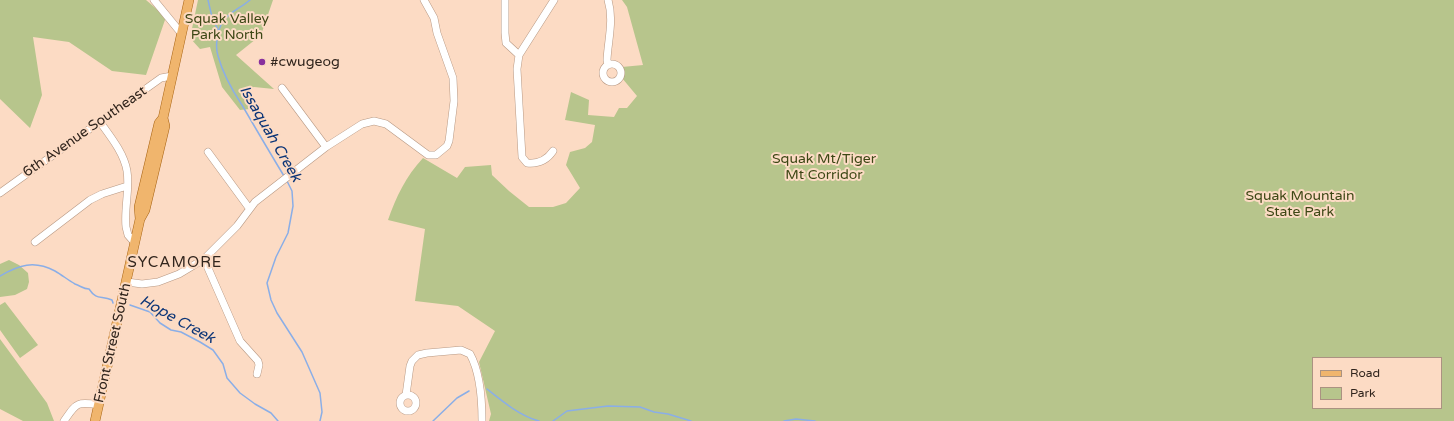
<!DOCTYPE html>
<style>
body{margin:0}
#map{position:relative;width:1454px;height:421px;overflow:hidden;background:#fcdbc4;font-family:"Varela Round",sans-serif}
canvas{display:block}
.legend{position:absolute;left:1312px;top:357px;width:130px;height:52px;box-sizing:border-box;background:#fcdbc4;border:1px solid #ab9281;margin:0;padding:5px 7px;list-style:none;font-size:12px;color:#31251d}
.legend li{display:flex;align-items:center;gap:8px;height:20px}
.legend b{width:20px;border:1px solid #ab9281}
</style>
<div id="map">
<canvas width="1454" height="421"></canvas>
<ul class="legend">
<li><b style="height:5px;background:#f0b56d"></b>Road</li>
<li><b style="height:11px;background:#b7c58c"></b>Park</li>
</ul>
</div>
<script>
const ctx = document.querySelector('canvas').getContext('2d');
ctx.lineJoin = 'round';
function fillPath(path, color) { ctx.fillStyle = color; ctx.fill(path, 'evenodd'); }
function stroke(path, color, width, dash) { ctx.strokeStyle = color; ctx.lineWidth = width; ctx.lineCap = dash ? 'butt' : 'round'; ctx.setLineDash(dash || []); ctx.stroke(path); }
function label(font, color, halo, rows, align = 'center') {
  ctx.font = font + ' "Varela Round",sans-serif'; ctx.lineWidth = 4; ctx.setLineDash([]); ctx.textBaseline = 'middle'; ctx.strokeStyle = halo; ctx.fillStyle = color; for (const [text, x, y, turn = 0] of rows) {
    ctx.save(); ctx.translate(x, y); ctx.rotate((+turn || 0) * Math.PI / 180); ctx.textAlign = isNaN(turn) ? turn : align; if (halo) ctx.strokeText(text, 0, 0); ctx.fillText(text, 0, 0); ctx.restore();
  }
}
fillPath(new Path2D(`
 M 0,0 L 146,0 L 166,17 L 146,75 L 112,71 L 69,42 L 33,37 L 42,95 L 30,128 L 0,99 Z
 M 198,0 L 273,0 L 261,35 L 236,55 L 274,89 L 254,87 L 243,90 L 250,109 L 240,110 L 222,87 L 210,47 L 200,49 L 190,38 Z
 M 622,0 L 1454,0 L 1454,421 L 489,421 L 491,414 L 479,362 L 495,331 L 458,306 L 415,301 L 425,229 L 388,220 C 396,197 406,176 423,158 L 457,178 L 465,167 L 491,165 L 492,175 L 509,191 L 529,207 L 553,207 L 566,203 L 580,188 L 566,165 L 570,152 L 585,148 L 592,142 L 595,125 L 565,120 L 571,92 L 589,100 L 588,115 L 614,117 L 619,108 L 627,108 L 637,96 L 622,78 L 622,67 L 643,65 L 627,7 ZM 1313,358 L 1441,358 L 1441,408 L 1313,408 Z
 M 9,260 L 19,265 L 28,273 L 29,282 L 27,289 L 15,295 L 0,297 L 0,264 Z
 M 5,302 L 38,345 L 20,358 L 0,330 L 0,305 Z
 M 0,339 L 47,403 L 54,421 L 23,421 L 0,409 Z`), '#b7c58c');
stroke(new Path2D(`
 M 208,0 L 212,17 L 219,32
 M 250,0 C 241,8 227,13 222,23 C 217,32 215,47 218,56 C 223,74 232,90 242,105 C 256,129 270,153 284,176
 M 287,181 L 292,191 L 293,206 L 288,233 L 276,257 L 267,283 L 271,300 L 277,313 L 302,352 L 320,393 L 322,412 L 320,421
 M 0,276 C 19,265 34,260 55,271 C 62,275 68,280 75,284 C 81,286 83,289 89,289 C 97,301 101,295 112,300 L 113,303
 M 130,305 L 150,312 L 160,323 L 171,330 L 181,332 L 200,342 L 213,350 L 223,364 L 227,378 L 240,393 L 255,404 L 271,413 L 278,421
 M 487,389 C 502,401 520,416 539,421
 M 433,421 L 457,398 L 469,391
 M 553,421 L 567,411 L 608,406 L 640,407 L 654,412 L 668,414 L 691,421
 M 784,421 L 796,419 L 815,421`), '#8aaee7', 1.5);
const minor = new Path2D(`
 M 154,0 L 181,33
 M 505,0 L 505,33 L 506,43 L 519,55 L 517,69 L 522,157 L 527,163 C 538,164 547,160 553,151
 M 519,55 L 554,0
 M603 73a9 9 0 1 1 18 0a9 9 0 1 1-18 0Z
 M 608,65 L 607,60 C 608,40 614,20 608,0
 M 282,88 L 326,147
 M 100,122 C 110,136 124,153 127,171 C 130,189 124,208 126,227 L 128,235 L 135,243
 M 208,152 L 249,208
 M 0,193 L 161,78 L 172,76
 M 35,242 L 90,200 L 102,194 L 127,186
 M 204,259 L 240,341 L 258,361 L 259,365 L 257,374
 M 127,282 L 142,284 L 158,282 L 179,274 L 204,259 L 237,226 L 255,202 L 326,147 L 362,124 L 374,121 L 386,124 L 428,155 L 436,155 L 447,146 L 449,141 L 454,101 L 453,78 L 437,33 L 434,18 L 424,0
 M400 403a8 8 0 1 1 16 0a8 8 0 1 1-16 0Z
 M 406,395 L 410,366 L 412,361 L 418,355 L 427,353 L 461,350 L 470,354 C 480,372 482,401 482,421
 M 64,421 C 76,404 76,401 98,405`);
const major = new Path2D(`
 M 140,219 L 139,207 L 159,123 L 163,118 L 189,0
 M 95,421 L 140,219 L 145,210 L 165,126 L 163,118`);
stroke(minor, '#b79883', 8);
stroke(major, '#a76312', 10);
stroke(minor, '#fff', 7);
stroke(major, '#f0b56d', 9);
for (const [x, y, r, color] of [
 [262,62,4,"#88309d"]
]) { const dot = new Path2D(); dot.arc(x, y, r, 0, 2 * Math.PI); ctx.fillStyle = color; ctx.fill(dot); stroke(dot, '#fcdbc4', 1.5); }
label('14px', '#3d4715', '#fcdbc4', [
 ["Squak Valley",227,19],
 ["Park North",227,35],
 ["Squak Mt/Tiger",824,159],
 ["Mt Corridor",824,175],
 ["Squak Mountain",1300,196],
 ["State Park",1300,212]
]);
label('14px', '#31251d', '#fcdbc4', [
 ["#cwugeog",270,62]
], 'left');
label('14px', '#31251d', '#fcdbc4', [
 ["6th Avenue Southeast",85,132,-35],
 ["Front Street South",113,343,-77]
]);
label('italic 15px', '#0c3577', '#fcdbc4', [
 ["Issaquah Creek",270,134,60],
 ["Hope Creek",177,320,29]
]);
ctx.letterSpacing = '1px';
label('15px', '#31251d', '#fcdbc4', [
 ["SYCAMORE",175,263]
]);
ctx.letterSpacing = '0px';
</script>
